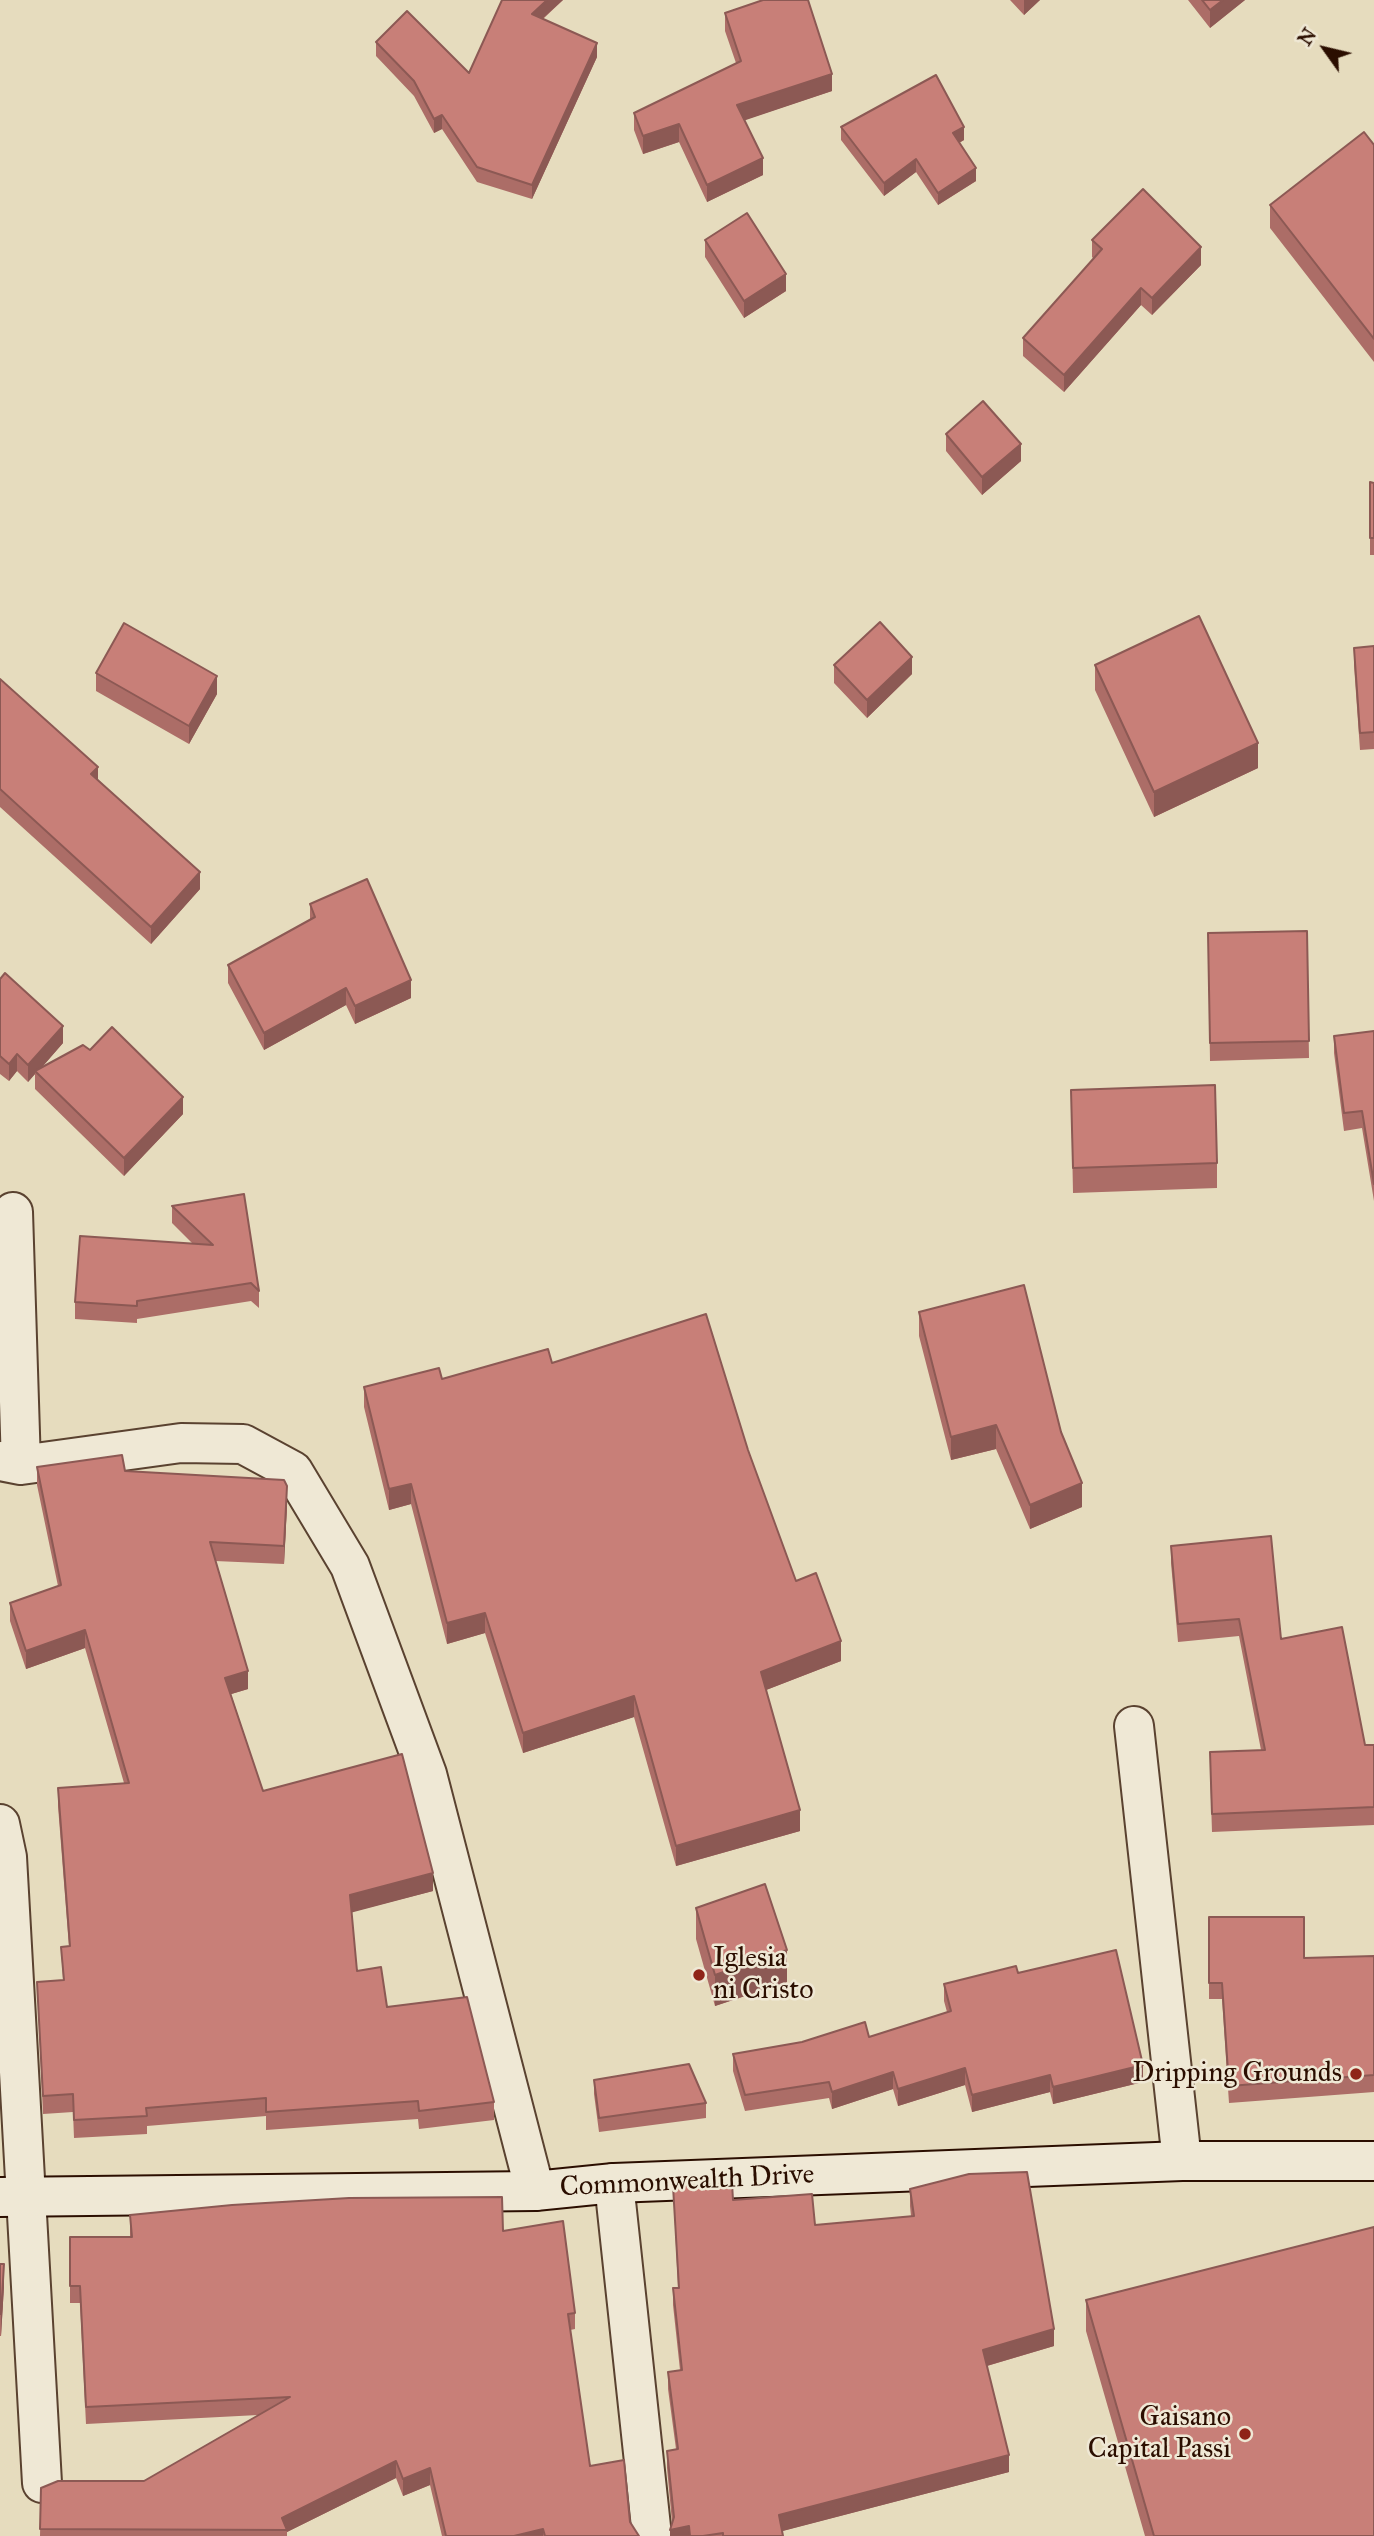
<!DOCTYPE html>
<style>
body{margin:0}
#map{position:relative;width:1374px;height:2536px;overflow:hidden;background:#e6dcbe;font-family:"IM FELL Great Primer",serif}
canvas{display:block}
.north{position:absolute;left:1290px;top:14px;width:70px;height:70px;-webkit-text-stroke:5px #efe8d5;paint-order:stroke;rotate:304deg;font-size:19px;font-weight:700;line-height:28px;text-align:center;color:#2b0e00}
.north::after{content:'';display:block;margin:auto;width:24px;height:32px;background:#2b0e00;clip-path:polygon(50% 0,100% 100%,50% 72%,0 100%)}
</style>
<div id="map">
<canvas width="1374" height="2536"></canvas>
<div class="north">N</div>
</div>
<script>
const ctx = document.querySelector('canvas').getContext('2d');
ctx.lineJoin = 'round';
function stroke(path, color, width, dash) { ctx.strokeStyle = color; ctx.lineWidth = width; ctx.lineCap = dash ? 'butt' : 'round'; ctx.setLineDash(dash || []); ctx.stroke(path); }
function fillPath(path, color) { ctx.fillStyle = color; ctx.fill(path, 'evenodd'); }
function label(font, color, halo, rows, align = 'center') {
  ctx.font = font + ' "IM FELL Great Primer",serif'; ctx.lineWidth = 5; ctx.setLineDash([]); ctx.textBaseline = 'middle'; ctx.strokeStyle = halo; ctx.fillStyle = color; for (const [text, x, y, turn = 0] of rows) {
    ctx.save(); ctx.translate(x, y); ctx.rotate((+turn || 0) * Math.PI / 180); ctx.textAlign = isNaN(turn) ? turn : align; if (halo) ctx.strokeText(text, 0, 0); ctx.fillText(text, 0, 0); ctx.restore();
  }
}
const street = new Path2D(`
 M 13,1212 L 21,1465
 M 0,1461 L 21,1465 L 181,1443 L 243,1444 L 293,1471 L 350,1566 L 427,1774 L 535,2191
 M 1134,1726 L 1182,2161
 M 0,1824 L 7,1857 L 42,2483
 M 614,2183 L 652,2536`);
const secondary = new Path2D(`
 M 0,2197 L 535,2191 L 614,2183 L 1182,2161 L 1374,2161`);
stroke(street, '#5a4230', 42);
stroke(secondary, '#2b0e00', 42);
stroke(street, '#efe8d5', 38);
stroke(secondary, '#efe8d5', 38);
fillPath(new Path2D(`
 M 502,0 L 563,0 L 543,19 L 597,57 L 532,199 L 477,182 L 442,129 L 434,133 L 414,96 L 376,56 L 376,42 L 469,73 Z
 M 1010,0 L 1040,0 L 1024,15 Z
 M 1188,0 L 1245,0 L 1210,28 Z
 M 725,13 L 832,91 L 744,120 L 763,175 L 707,202 L 679,142 L 643,154 L 634,130 L 634,113 L 736,63 L 725,31 Z
 M 841,127 L 964,140 L 959,143 L 976,181 L 938,205 L 916,172 L 884,196 L 841,140 Z
 M 1374,145 L 1374,362 L 1270,228 L 1270,205 Z
 M 705,240 L 786,291 L 744,318 L 705,257 Z
 M 1092,240 L 1201,265 L 1152,315 L 1141,305 L 1064,392 L 1023,356 L 1023,338 L 1094,259 L 1092,257 Z
 M 946,434 L 1021,461 L 982,495 L 946,451 Z
 M 1370,482 L 1374,483 L 1374,555 L 1370,555 Z
 M 1374,646 L 1374,749 L 1360,750 L 1354,665 L 1354,648 Z
 M 834,665 L 912,674 L 867,718 L 834,683 Z
 M 1095,665 L 1258,768 L 1154,817 L 1095,690 Z
 M 96,673 L 217,694 L 189,744 L 96,691 Z
 M 0,679 L 98,780 L 200,889 L 151,944 L 0,807 Z
 M 310,904 L 411,998 L 355,1024 L 346,1005 L 264,1050 L 228,983 L 228,965 L 310,920 Z
 M 1307,931 L 1309,1058 L 1210,1061 L 1208,933 Z
 M 0,979 L 63,1043 L 41,1068 L 90,1050 L 183,1114 L 124,1176 L 35,1089 L 35,1074 L 28,1082 L 17,1071 L 9,1081 L 0,1074 Z
 M 1374,1031 L 1374,1201 L 1362,1128 L 1344,1131 L 1334,1053 L 1334,1036 Z
 M 1071,1090 L 1217,1163 L 1217,1188 L 1073,1193 Z
 M 172,1206 L 259,1291 L 259,1308 L 251,1301 L 137,1319 L 137,1323 L 75,1319 L 75,1302 L 193,1244 L 172,1223 Z
 M 919,1312 L 1061,1432 L 1082,1507 L 1030,1529 L 996,1449 L 951,1460 L 919,1336 Z
 M 552,1363 L 748,1450 L 796,1581 L 841,1661 L 766,1690 L 800,1831 L 676,1866 L 634,1717 L 523,1753 L 485,1633 L 447,1644 L 411,1504 L 389,1510 L 364,1407 L 364,1387 L 442,1379 Z
 M 37,1467 L 125,1471 L 287,1504 L 284,1564 L 215,1561 L 248,1689 L 231,1694 L 263,1791 L 433,1891 L 351,1912 L 357,1971 L 387,2007 L 494,2102 L 494,2120 L 419,2129 L 418,2119 L 266,2130 L 266,2116 L 147,2126 L 147,2134 L 74,2138 L 73,2112 L 43,2114 L 37,1982 L 63,1980 L 61,1947 L 69,1947 L 58,1806 L 58,1788 L 124,1783 L 85,1648 L 26,1669 L 10,1621 L 10,1603 L 58,1586 L 37,1485 Z
 M 1171,1546 L 1281,1639 L 1365,1745 L 1374,1745 L 1374,1825 L 1212,1832 L 1210,1769 L 1261,1750 L 1239,1636 L 1178,1642 L 1171,1563 Z
 M 696,1908 L 787,1982 L 715,2006 L 696,1939 Z
 M 1209,1917 L 1304,1958 L 1374,1956 L 1374,2092 L 1229,2103 L 1222,1999 L 1209,1999 Z
 M 1018,1973 L 1143,2082 L 1053,2104 L 1050,2092 L 972,2112 L 965,2085 L 898,2106 L 893,2089 L 832,2109 L 829,2098 L 745,2111 L 733,2071 L 733,2054 L 869,2037 L 947,2012 L 944,2001 L 944,1984 Z
 M 594,2080 L 706,2103 L 706,2118 L 599,2132 L 594,2094 Z
 M 673,2186 L 733,2200 L 815,2225 L 911,2216 L 910,2206 L 910,2189 L 1054,2346 L 987,2366 L 1009,2472 L 782,2531 L 783,2536 L 670,2536 L 672,2522 L 667,2468 L 667,2451 L 676,2449 L 668,2389 L 668,2372 L 680,2370 L 673,2305 L 673,2288 L 678,2288 Z
 M 130,2215 L 503,2231 L 575,2313 L 575,2329 L 570,2330 L 590,2466 L 639,2536 L 442,2536 L 430,2485 L 403,2496 L 396,2478 L 287,2532 L 287,2536 L 40,2536 L 41,2488 L 144,2481 L 258,2415 L 86,2424 L 80,2303 L 70,2303 L 70,2237 L 130,2237 Z
 M 0,2264 L 4,2286 L 1,2336 L 0,2336 Z
 M 1086,2300 L 1374,2536 L 1145,2536 L 1086,2331 Z`), '#ac6d67');
fillPath(new Path2D(`
 M 547,0 L 563,0 L 532,28 L 532,14 Z
 M 1024,0 L 1040,0 L 1024,15 Z
 M 1223,0 L 1245,0 L 1210,28 L 1210,10 Z
 M 597,43 L 597,57 L 532,199 L 532,185 Z
 M 832,74 L 832,91 L 737,123 L 737,105 Z
 M 442,115 L 442,129 L 434,133 L 434,119 Z
 M 679,124 L 679,142 L 643,154 L 643,136 Z
 M 964,127 L 964,140 L 953,146 L 953,133 Z
 M 763,158 L 763,175 L 707,202 L 707,185 Z
 M 916,159 L 916,172 L 884,196 L 884,183 Z
 M 976,168 L 976,181 L 938,205 L 938,193 Z
 M 1201,247 L 1201,265 L 1152,315 L 1152,298 Z
 M 786,274 L 786,291 L 744,318 L 744,301 Z
 M 1141,288 L 1141,305 L 1064,392 L 1064,375 Z
 M 1021,444 L 1021,461 L 982,495 L 982,477 Z
 M 912,657 L 912,674 L 867,718 L 867,700 Z
 M 217,676 L 217,694 L 189,744 L 189,726 Z
 M 1258,743 L 1258,768 L 1154,817 L 1154,792 Z
 M 98,767 L 98,785 L 91,774 Z
 M 200,872 L 200,889 L 151,944 L 151,927 Z
 M 411,980 L 411,998 L 355,1024 L 355,1006 Z
 M 346,988 L 346,1005 L 264,1050 L 264,1033 Z
 M 63,1026 L 63,1043 L 37,1073 L 35,1071 L 35,1074 L 28,1082 L 28,1065 Z
 M 17,1054 L 17,1071 L 9,1081 L 9,1064 Z
 M 183,1097 L 183,1114 L 124,1176 L 124,1158 Z
 M 996,1425 L 996,1449 L 951,1460 L 951,1437 Z
 M 1082,1483 L 1082,1507 L 1030,1529 L 1030,1505 Z
 M 411,1484 L 411,1504 L 389,1510 L 389,1489 Z
 M 287,1486 L 287,1504 L 284,1564 L 284,1546 Z
 M 485,1613 L 485,1633 L 447,1644 L 447,1623 Z
 M 85,1630 L 85,1648 L 26,1669 L 26,1651 Z
 M 841,1641 L 841,1661 L 761,1692 L 761,1672 Z
 M 248,1671 L 248,1689 L 225,1696 L 225,1678 Z
 M 634,1696 L 634,1717 L 523,1753 L 523,1733 Z
 M 800,1810 L 800,1831 L 676,1866 L 676,1846 Z
 M 433,1873 L 433,1891 L 350,1913 L 350,1895 Z
 M 787,1950 L 787,1982 L 715,2006 L 715,1975 Z
 M 1143,2065 L 1143,2082 L 1053,2104 L 1053,2087 Z
 M 965,2068 L 965,2085 L 898,2106 L 898,2089 Z
 M 893,2072 L 893,2089 L 832,2109 L 832,2092 Z
 M 1050,2075 L 1050,2092 L 972,2112 L 972,2095 Z
 M 4,2264 L 4,2286 L 1,2336 L 1,2314 Z
 M 1054,2329 L 1054,2346 L 983,2367 L 983,2350 Z
 M 1009,2455 L 1009,2472 L 779,2532 L 779,2515 Z
 M 396,2461 L 396,2478 L 287,2532 L 282,2518 Z
 M 430,2468 L 430,2485 L 403,2496 L 403,2479 Z
 M 689,2526 L 689,2536 L 670,2536 L 670,2530 Z
 M 543,2529 L 543,2536 L 514,2536 Z`), '#8c5954');
const building = new Path2D(`
 M 502,0 L 547,0 L 532,14 L 597,43 L 532,185 L 477,167 L 442,115 L 434,119 L 414,81 L 376,42 L 407,11 L 469,73 Z
 M 763,0 L 808,0 L 832,74 L 737,105 L 763,158 L 707,185 L 679,124 L 643,136 L 634,113 L 741,61 L 725,13 Z
 M 1202,0 L 1223,0 L 1210,10 Z
 M 936,75 L 964,127 L 953,133 L 976,168 L 938,193 L 916,159 L 884,183 L 841,127 Z
 M 1364,132 L 1374,145 L 1374,339 L 1270,205 Z
 M 1143,189 L 1201,247 L 1152,298 L 1141,288 L 1064,375 L 1023,338 L 1102,249 L 1092,240 Z
 M 747,213 L 786,274 L 744,301 L 705,240 Z
 M 983,401 L 1021,444 L 982,477 L 946,434 Z
 M 1370,482 L 1374,483 L 1374,538 L 1370,538 Z
 M 1199,616 L 1258,743 L 1154,792 L 1095,665 Z
 M 880,622 L 912,657 L 867,700 L 834,665 Z
 M 124,623 L 217,676 L 189,726 L 96,673 Z
 M 1374,646 L 1374,732 L 1360,733 L 1354,648 Z
 M 0,679 L 98,767 L 91,774 L 200,872 L 151,927 L 0,789 Z
 M 367,879 L 411,980 L 355,1006 L 346,988 L 264,1033 L 228,965 L 315,917 L 310,904 Z
 M 1307,931 L 1309,1041 L 1210,1043 L 1208,933 Z
 M 5,973 L 63,1026 L 28,1065 L 17,1054 L 9,1064 L 0,1056 L 0,979 Z
 M 112,1027 L 183,1097 L 124,1158 L 35,1071 L 83,1045 L 90,1050 Z
 M 1374,1031 L 1374,1184 L 1362,1111 L 1344,1113 L 1334,1036 Z
 M 1215,1085 L 1217,1163 L 1073,1168 L 1071,1090 Z
 M 244,1194 L 259,1291 L 251,1283 L 137,1301 L 137,1306 L 75,1302 L 80,1236 L 213,1245 L 172,1206 Z
 M 1024,1285 L 1061,1432 L 1082,1483 L 1030,1505 L 996,1425 L 951,1437 L 919,1312 Z
 M 706,1314 L 748,1450 L 796,1581 L 816,1573 L 841,1641 L 761,1672 L 800,1810 L 676,1846 L 634,1696 L 523,1733 L 485,1613 L 447,1623 L 411,1484 L 389,1489 L 364,1387 L 439,1368 L 442,1379 L 548,1349 L 552,1363 Z
 M 122,1455 L 125,1471 L 284,1480 L 287,1486 L 284,1546 L 210,1542 L 248,1671 L 225,1678 L 263,1791 L 402,1754 L 433,1873 L 350,1895 L 357,1971 L 381,1967 L 387,2007 L 467,1997 L 494,2102 L 419,2111 L 418,2101 L 266,2112 L 266,2098 L 146,2108 L 147,2116 L 74,2120 L 73,2094 L 43,2096 L 37,1982 L 64,1980 L 61,1947 L 70,1946 L 58,1788 L 129,1783 L 85,1630 L 26,1651 L 10,1603 L 61,1585 L 37,1467 Z
 M 1271,1536 L 1281,1639 L 1342,1627 L 1365,1745 L 1374,1745 L 1374,1807 L 1212,1814 L 1210,1752 L 1265,1750 L 1239,1619 L 1178,1624 L 1171,1546 Z
 M 765,1884 L 787,1950 L 715,1975 L 696,1908 Z
 M 1209,1917 L 1304,1917 L 1304,1958 L 1374,1956 L 1374,2075 L 1229,2086 L 1222,1983 L 1209,1983 Z
 M 1116,1950 L 1143,2065 L 1053,2087 L 1050,2075 L 972,2095 L 965,2068 L 898,2089 L 893,2072 L 832,2092 L 829,2082 L 745,2095 L 733,2054 L 802,2042 L 865,2022 L 869,2037 L 951,2011 L 944,1984 L 1016,1966 L 1018,1973 Z
 M 689,2064 L 706,2103 L 599,2118 L 594,2080 Z
 M 1027,2172 L 1054,2329 L 983,2350 L 1009,2455 L 779,2515 L 783,2536 L 723,2536 L 723,2533 L 703,2536 L 690,2536 L 689,2526 L 670,2530 L 674,2517 L 667,2451 L 678,2449 L 668,2372 L 682,2370 L 673,2288 L 679,2288 L 673,2186 L 732,2183 L 733,2200 L 812,2194 L 815,2225 L 914,2216 L 910,2189 L 969,2174 Z
 M 502,2197 L 503,2231 L 563,2221 L 575,2313 L 568,2314 L 590,2466 L 624,2460 L 630,2522 L 639,2536 L 545,2536 L 543,2529 L 514,2536 L 446,2536 L 430,2468 L 403,2479 L 396,2461 L 282,2518 L 287,2530 L 40,2529 L 41,2488 L 58,2481 L 144,2481 L 290,2397 L 86,2407 L 80,2286 L 70,2286 L 70,2237 L 132,2237 L 130,2215 L 232,2205 L 349,2198 Z
 M 1374,2227 L 1374,2536 L 1154,2536 L 1086,2300 Z
 M 0,2264 L 4,2264 L 1,2314 L 0,2314 Z`);
fillPath(building, '#c87f78');
stroke(building, '#8c5954', 2);
for (const [x, y, r, color] of [
 [699,1975,7,"#8f2418"],
 [1356,2074,7,"#8f2418"],
 [1245,2434,7,"#8f2418"]
]) { const dot = new Path2D(); dot.arc(x, y, r, 0, 2 * Math.PI); ctx.fillStyle = color; ctx.fill(dot); stroke(dot, '#efe8d5', 2.5); }
label('28px', '#2b0e00', '#efe8d5', [
 ["Iglesia",713,1959,"left"],
 ["ni Cristo",713,1991,"left"],
 ["Dripping Grounds",1342,2074],
 ["Gaisano",1231,2418],
 ["Capital Passi",1231,2450]
], 'right');
label('28px', '#2b0e00', '#efe8d5', [
 ["Commonwealth Drive",687,2182,-3]
]);
</script>
